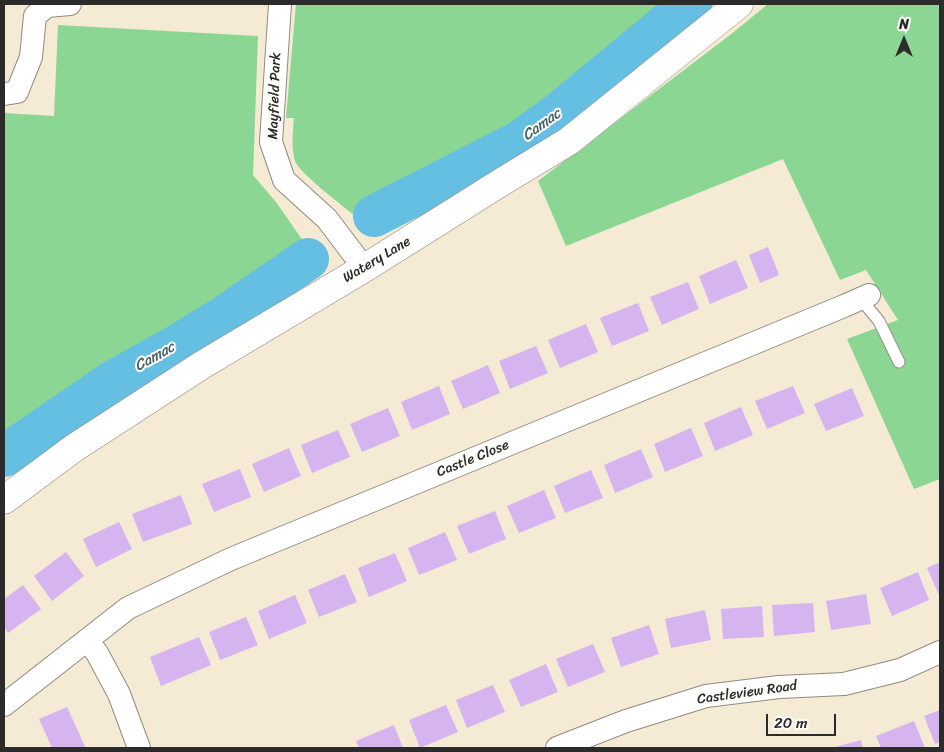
<!DOCTYPE html>
<style>
body{margin:0}
#map{position:relative;width:944px;height:752px;overflow:hidden;background:#f5ead4;font-family:Sriracha,sans-serif}
canvas{display:block}
.frame{position:absolute;inset:0;border:5px solid #2b2b2b;pointer-events:none}
.north{position:absolute;left:879px;top:15px;width:50px;height:50px;-webkit-text-stroke:4px #fdfcf7;paint-order:stroke;rotate:0deg;font-size:14px;font-weight:700;line-height:20px;text-align:center;color:#2b2b2b}
.north::after{content:'';display:block;margin:auto;width:18px;height:22px;background:#2b2b2b;clip-path:polygon(50% 0,100% 100%,50% 72%,0 100%)}
.scale{position:absolute;left:766px;top:714px;width:70px;height:22px;box-sizing:border-box;border:2px solid #2b2b2b;border-top:0;padding-left:6px;font-size:15px;line-height:18px;white-space:nowrap;color:#2b2b2b;-webkit-text-stroke:4px #fdfcf7;paint-order:stroke}
</style>
<div id="map">
<canvas width="944" height="752"></canvas>
<div class="frame"></div>
<div class="north">N</div>
<div class="scale">20 m</div>
</div>
<script>
const ctx = document.querySelector('canvas').getContext('2d');
ctx.lineJoin = 'round';
function fillPath(path, color) { ctx.fillStyle = color; ctx.fill(path, 'evenodd'); }
function stroke(path, color, width, dash) { ctx.strokeStyle = color; ctx.lineWidth = width; ctx.lineCap = dash ? 'butt' : 'round'; ctx.setLineDash(dash || []); ctx.stroke(path); }
function label(font, color, halo, rows, align = 'center') {
  ctx.font = font + ' Sriracha,sans-serif'; ctx.lineWidth = 4; ctx.setLineDash([]); ctx.textBaseline = 'middle'; ctx.strokeStyle = halo; ctx.fillStyle = color; for (const [text, x, y, turn = 0] of rows) {
    ctx.save(); ctx.translate(x, y); ctx.rotate((+turn || 0) * Math.PI / 180); ctx.textAlign = isNaN(turn) ? turn : align; if (halo) ctx.strokeText(text, 0, 0); ctx.fillText(text, 0, 0); ctx.restore();
  }
}
fillPath(new Path2D(`
 M 296,4 L 680,4 L 509,139 L 435,172 L 355,216 C 343,206 298,172 295,161 C 291,147 293,132 294,118 L 286,118 Z
 M 768,4 L 940,4 L 940,479 L 914,489 L 847,339 L 898,320 L 866,270 L 840,280 L 783,159 L 566,246 L 538,181 L 730,35 Z
 M 58,25 L 258,36 L 253,175 L 276,202 L 308,248 L 261,278 L 215,315 L 173,337 L 114,374 L 4,448 L 4,113 L 54,116 Z`), '#8bd692');
stroke(new Path2D(`
 M 374,216 L 517,143 L 559,113 L 691,4
 M 4,456 L 115,380 L 178,345 L 219,320 L 308,259`), '#65bfe3', 42);
fillPath(new Path2D(`
 M 768,247 L 779,275 L 760,283 L 749,255 Z
 M 736,260 L 748,288 L 710,304 L 699,276 Z
 M 688,282 L 699,309 L 662,325 L 650,297 Z
 M 638,303 L 649,331 L 612,346 L 600,318 Z
 M 586,324 L 598,352 L 560,368 L 548,340 Z
 M 536,346 L 548,373 L 510,389 L 499,361 Z
 M 488,365 L 500,393 L 463,409 L 451,381 Z
 M 439,386 L 450,414 L 412,430 L 401,402 Z
 M 793,386 L 805,413 L 767,429 L 755,401 Z
 M 852,388 L 864,416 L 826,431 L 814,404 Z
 M 741,407 L 753,435 L 715,451 L 704,423 Z
 M 388,408 L 400,436 L 362,452 L 350,424 Z
 M 691,428 L 703,456 L 665,472 L 654,444 Z
 M 338,430 L 350,457 L 312,473 L 301,445 Z
 M 289,448 L 301,476 L 264,492 L 252,464 Z
 M 641,449 L 653,477 L 615,493 L 604,465 Z
 M 240,469 L 251,497 L 214,512 L 202,484 Z
 M 591,470 L 603,498 L 565,513 L 554,486 Z
 M 544,490 L 556,518 L 519,533 L 507,506 Z
 M 181,495 L 192,524 L 143,542 L 132,514 Z
 M 495,511 L 506,539 L 469,554 L 457,526 Z
 M 119,522 L 132,549 L 96,567 L 83,539 Z
 M 445,532 L 457,560 L 419,575 L 408,548 Z
 M 66,552 L 84,576 L 52,601 L 34,576 Z
 M 395,553 L 407,581 L 369,597 L 358,568 Z
 M 940,562 L 940,594 L 939,595 L 927,568 Z
 M 918,572 L 929,600 L 892,616 L 880,588 Z
 M 345,574 L 357,602 L 319,617 L 308,590 Z
 M 23,585 L 41,609 L 8,633 L 4,627 L 4,599 Z
 M 866,594 L 871,624 L 831,630 L 826,601 Z
 M 295,595 L 307,623 L 269,639 L 258,611 Z
 M 813,603 L 815,632 L 774,636 L 772,605 Z
 M 762,606 L 764,637 L 723,639 L 721,609 Z
 M 705,610 L 711,640 L 671,648 L 665,619 Z
 M 246,617 L 258,645 L 220,660 L 209,632 Z
 M 649,625 L 659,654 L 621,667 L 611,638 Z
 M 199,637 L 211,665 L 161,686 L 150,657 Z
 M 593,644 L 605,672 L 568,687 L 556,659 Z
 M 546,664 L 558,692 L 521,707 L 509,680 Z
 M 493,685 L 505,712 L 467,728 L 456,700 Z
 M 446,705 L 458,732 L 420,748 L 409,720 Z
 M 67,707 L 83,742 L 86,748 L 52,748 L 39,719 Z
 M 940,710 L 940,742 L 935,744 L 924,716 Z
 M 914,721 L 925,748 L 881,748 L 876,736 Z
 M 394,725 L 403,748 L 359,748 L 356,741 Z
 M 861,740 L 863,748 L 831,748 Z`), '#d6b4f0');
const service = new Path2D(`
 M 860,298 L 879,321 L 899,362`);
const minor = new Path2D(`
 M 280,4 L 271,142 L 284,180 L 327,219 L 355,256 L 363,269
 M 4,94 L 17,92 L 31,57 L 35,16 L 47,6 L 70,4
 M 87,640 L 97,653 L 119,694 L 139,748
 M 4,705 L 128,608 L 231,559 L 844,306 L 869,295
 M 557,748 L 626,721 L 706,696 L 779,687 L 844,684 L 900,670 L 940,652`);
const tertiary = new Path2D(`
 M 4,500 L 74,448 L 202,365 L 363,269 L 500,183 L 569,141 L 739,4`);
stroke(service, '#908a80', 13);
stroke(minor, '#908a80', 24);
stroke(tertiary, '#908a80', 29);
stroke(service, '#fff', 11);
stroke(minor, '#fff', 22);
stroke(tertiary, '#fff', 28);
label('14px', '#2b2b2b', '#fdfcf7', [
 ["Mayfield Park",275,96,-88],
 ["Watery Lane",377,260,-31],
 ["Castle Close",473,459,-22],
 ["Castleview Road",747,693,-8]
]);
label('italic 15px', '#3f5f6b', '#fdfcf7', [
 ["Camac",542,125,-36],
 ["Camac",155,357,-30]
]);
</script>
